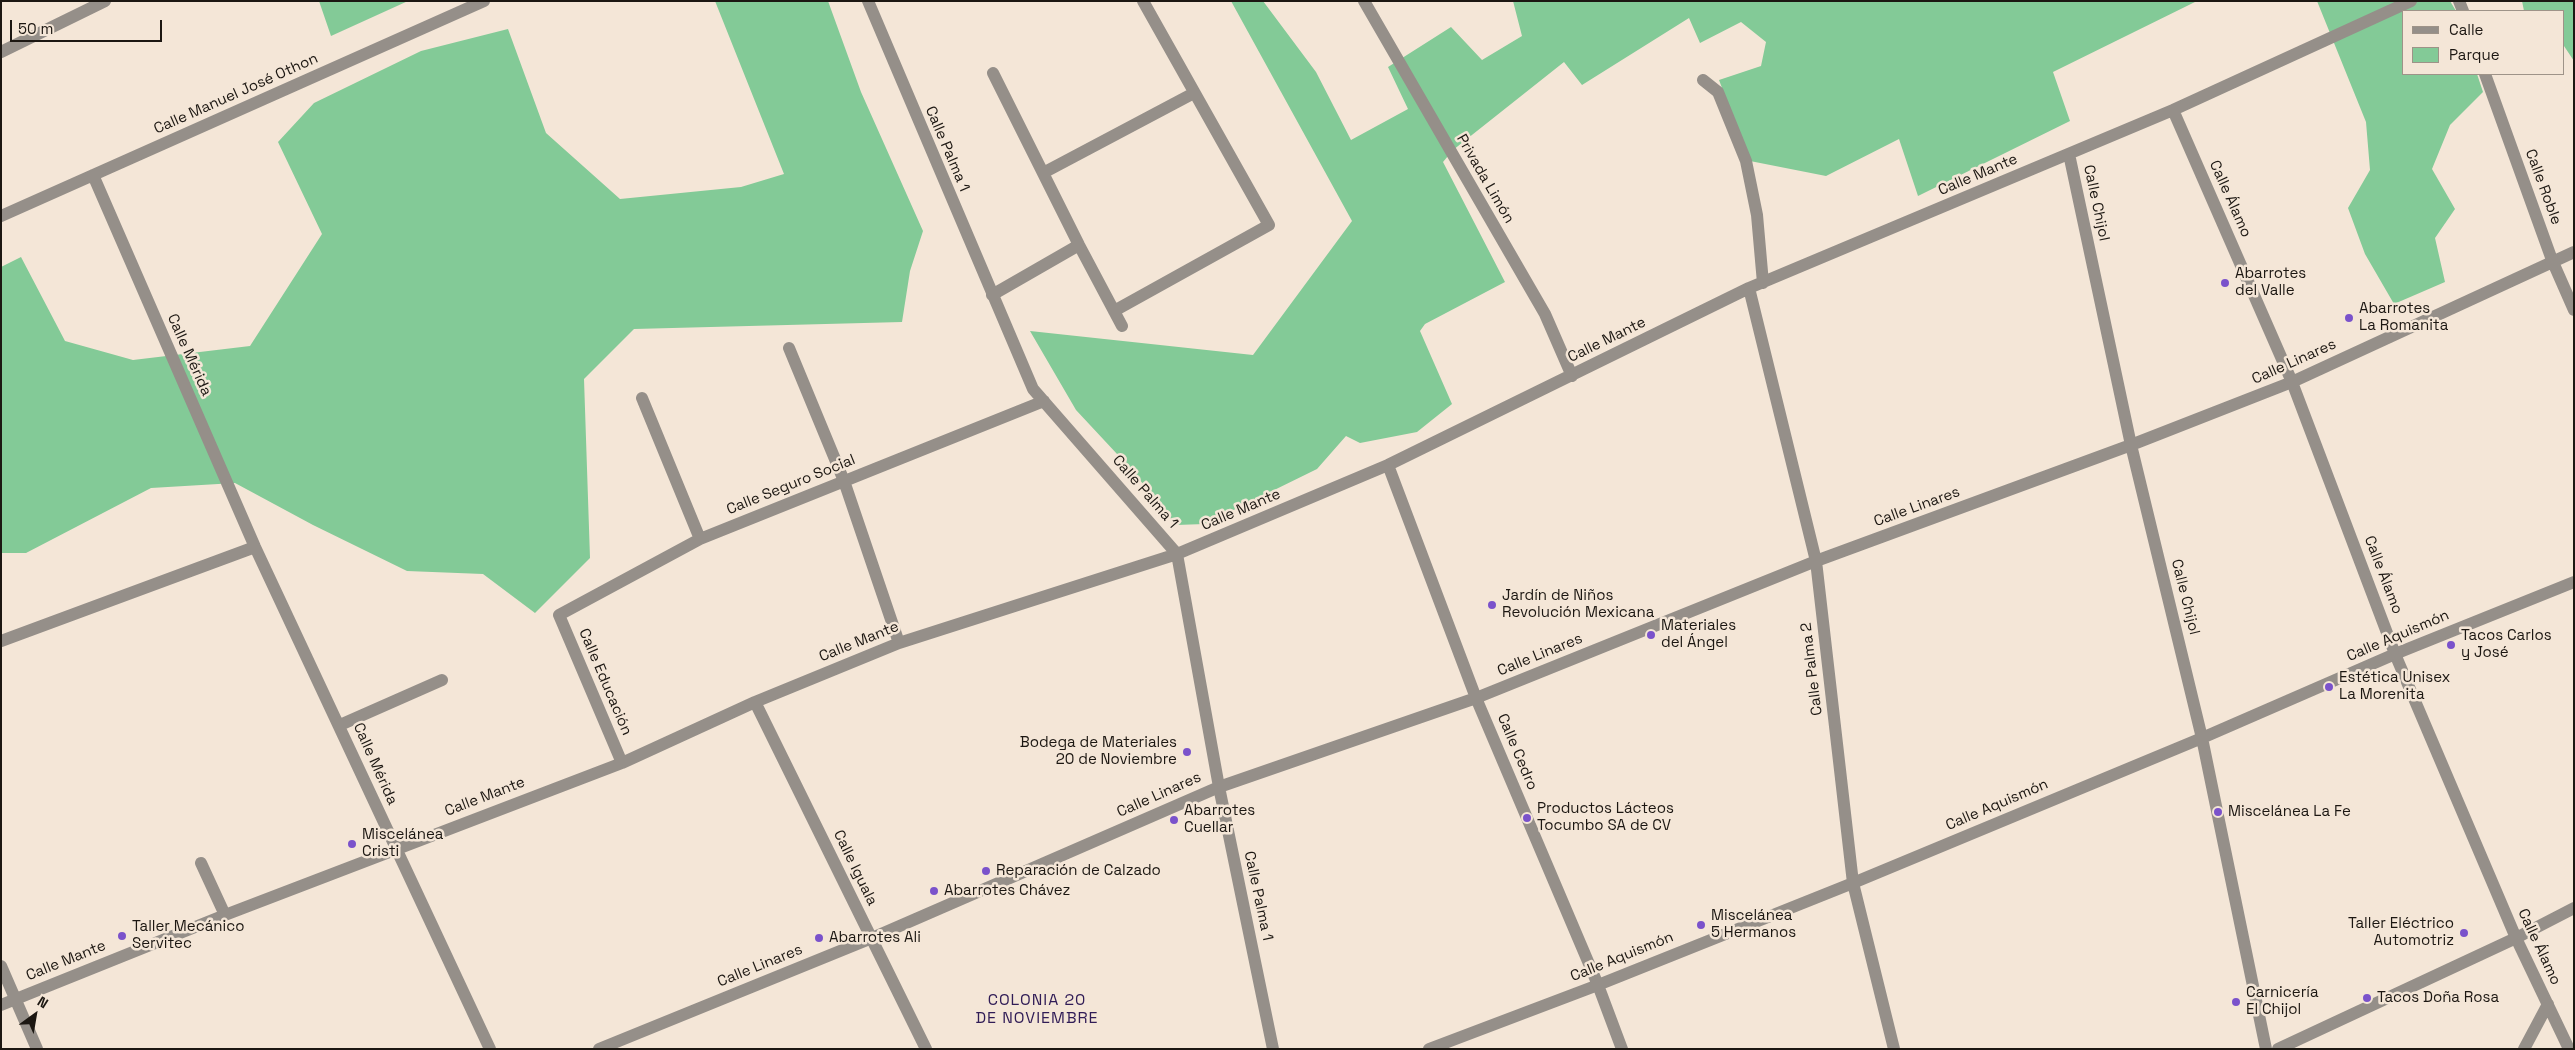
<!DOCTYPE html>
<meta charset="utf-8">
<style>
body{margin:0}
#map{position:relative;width:2575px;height:1050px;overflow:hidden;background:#f4e6d7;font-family:"Space Grotesk",sans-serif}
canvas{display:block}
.frame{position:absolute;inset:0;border:2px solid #1c1712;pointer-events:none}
.legend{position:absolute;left:2402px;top:10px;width:162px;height:65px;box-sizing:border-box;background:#f4e6d7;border:1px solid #9e9388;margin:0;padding:6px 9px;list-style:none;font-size:15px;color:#1c1712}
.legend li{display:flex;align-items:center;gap:10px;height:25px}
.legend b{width:25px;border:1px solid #9e9388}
.north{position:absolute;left:10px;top:990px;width:50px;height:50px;-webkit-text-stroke:4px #f4e6d7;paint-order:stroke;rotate:32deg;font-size:14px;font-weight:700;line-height:20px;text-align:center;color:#1c1712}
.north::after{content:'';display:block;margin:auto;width:18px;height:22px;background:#1c1712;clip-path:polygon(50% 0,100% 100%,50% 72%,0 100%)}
.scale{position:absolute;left:10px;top:20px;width:152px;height:22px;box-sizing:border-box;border:2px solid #1c1712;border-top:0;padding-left:6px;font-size:15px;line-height:18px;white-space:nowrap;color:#1c1712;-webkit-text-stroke:4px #f4e6d7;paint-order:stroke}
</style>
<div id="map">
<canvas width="2575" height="1050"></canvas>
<div class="frame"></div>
<ul class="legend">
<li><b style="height:6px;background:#958f89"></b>Calle</li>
<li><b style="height:14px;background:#83ca97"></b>Parque</li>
</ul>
<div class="north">N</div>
<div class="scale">50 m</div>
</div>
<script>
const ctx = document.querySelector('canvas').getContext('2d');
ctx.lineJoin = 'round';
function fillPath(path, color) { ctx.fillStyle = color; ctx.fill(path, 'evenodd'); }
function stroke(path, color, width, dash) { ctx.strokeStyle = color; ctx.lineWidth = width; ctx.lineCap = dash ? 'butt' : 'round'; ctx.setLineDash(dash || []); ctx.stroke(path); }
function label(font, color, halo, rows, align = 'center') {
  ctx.font = font + ' "Space Grotesk",sans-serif'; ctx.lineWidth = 5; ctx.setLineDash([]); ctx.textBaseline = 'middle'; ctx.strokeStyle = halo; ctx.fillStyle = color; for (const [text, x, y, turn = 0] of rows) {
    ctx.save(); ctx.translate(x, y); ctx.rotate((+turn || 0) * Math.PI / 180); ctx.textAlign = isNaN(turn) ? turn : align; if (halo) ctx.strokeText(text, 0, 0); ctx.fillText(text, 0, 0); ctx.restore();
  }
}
fillPath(new Path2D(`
 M 319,1 L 408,1 L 331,36 Z
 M 715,1 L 828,1 L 861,92 L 923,231 L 910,271 L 902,322 L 634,329 L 584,379 L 590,558 L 535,613 L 483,574 L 407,571 L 313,525 L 235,483 L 151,488 L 26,553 L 1,553 L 1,267 L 21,257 L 65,341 L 133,360 L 250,346 L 322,234 L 278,142 L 314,103 L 421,51 L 508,29 L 546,133 L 620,199 L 741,187 L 784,174 Z
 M 1231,1 L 1263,1 L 1316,72 L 1351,140 L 1408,109 L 1388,67 L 1451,27 L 1482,60 L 1522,36 L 1513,1 L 2197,1 L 2053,72 L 2070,121 L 1918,196 L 1899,139 L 1826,176 L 1750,161 L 1719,80 L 1761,66 L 1766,42 L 1741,22 L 1700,43 L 1689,18 L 1582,85 L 1564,62 L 1453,150 L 1443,162 L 1505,282 L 1425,324 L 1420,331 L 1452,404 L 1417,432 L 1360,443 L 1346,436 L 1317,469 L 1205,524 L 1176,525 L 1131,469 L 1076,410 L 1030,331 L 1253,355 L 1352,221 Z
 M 2317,1 L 2450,1 L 2456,11 L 2404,11 L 2404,74 L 2477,74 L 2483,92 L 2450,125 L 2432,169 L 2455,209 L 2435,238 L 2445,282 L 2394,304 L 2365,254 L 2348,208 L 2370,170 L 2366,122 Z
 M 2522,1 L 2574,1 L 2574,61 L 2564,46 L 2564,11 L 2524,11 Z`), '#83ca97');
stroke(new Path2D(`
 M 868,1 L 1033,389 L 1177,554 L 1219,787 L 1273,1049
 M 1364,1 L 1545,314 L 1572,376
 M 2459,1 L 2463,11
 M 1,52 L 105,1
 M 993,73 L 1079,245 L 1122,326
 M 2485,74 L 2552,260 L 2574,310
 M 1703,80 L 1718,92 L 1746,161 L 1757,215 L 1763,283
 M 2173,110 L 2292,382 L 2395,654 L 2516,938 L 2569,1049
 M 2069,154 L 2131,445 L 2202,738 L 2266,1049
 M 1043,173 L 1194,93
 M 93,175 L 255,547 L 490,1049
 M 1,216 L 484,1
 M 1749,288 L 1816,561 L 1853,883 L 1894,1049
 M 992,295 L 1079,245
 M 1114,311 L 1269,225 L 1143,1
 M 789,348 L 844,481 L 899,643
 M 642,398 L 700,539
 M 1388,465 L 1476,698 L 1598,985 L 1622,1049
 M 1,641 L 255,547
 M 755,702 L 926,1049
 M 340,725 L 442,680
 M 622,763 L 559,615 L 700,539 L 1044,401
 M 201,863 L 225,915
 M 1,966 L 37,1049
 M 1,1005 L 225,915 L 622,763 L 755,702 L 899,643 L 1177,554 L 1388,465 L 1749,288 L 2173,110 L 2411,1
 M 599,1049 L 872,938 L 1219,787 L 1476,698 L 1816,561 L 2131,445 L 2292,382 L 2574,252
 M 1429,1049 L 1598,985 L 1853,883 L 2202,738 L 2395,654 L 2574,582
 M 2278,1049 L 2516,938 L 2574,908
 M 2524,1049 L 2548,1004`), '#958f89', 12);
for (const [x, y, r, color] of [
 [2225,283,5,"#7a52cb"],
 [2349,318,5,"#7a52cb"],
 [1492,605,5,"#7a52cb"],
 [1651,635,5,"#7a52cb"],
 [2451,645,5,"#7a52cb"],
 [2329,687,5,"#7a52cb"],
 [1187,752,5,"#7a52cb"],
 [2218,812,5,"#7a52cb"],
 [1527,818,5,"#7a52cb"],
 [1174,820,5,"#7a52cb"],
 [352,844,5,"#7a52cb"],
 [986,871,5,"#7a52cb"],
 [934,891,5,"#7a52cb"],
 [1701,925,5,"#7a52cb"],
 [2464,933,5,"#7a52cb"],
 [122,936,5,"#7a52cb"],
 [819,938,5,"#7a52cb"],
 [2367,998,5,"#7a52cb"],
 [2236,1002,5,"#7a52cb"]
]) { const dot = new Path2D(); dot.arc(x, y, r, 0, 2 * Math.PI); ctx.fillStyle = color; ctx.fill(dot); stroke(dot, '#f4e6d7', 2); }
label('15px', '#1c1712', '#f4e6d7', [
 ["Calle Manuel José Othon",236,94,-24],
 ["Calle Palma 1",947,149,67],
 ["Calle Mante",1978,175,-23],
 ["Privada Limón",1485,179,60],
 ["Calle Roble",2543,187,70],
 ["Calle Álamo",2230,199,66],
 ["Calle Chijol",2096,203,78],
 ["Calle Mante",1607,340,-26],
 ["Calle Mérida",189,355,66],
 ["Calle Linares",2294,362,-24],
 ["Calle Seguro Social",791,485,-22],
 ["Calle Palma 1",1145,492,49],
 ["Calle Linares",1917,507,-20],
 ["Calle Mante",1241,510,-23],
 ["Calle Álamo",2383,575,69],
 ["Calle Chijol",2185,597,76],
 ["Calle Aquismón",2398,636,-23],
 ["Calle Mante",859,642,-22],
 ["Calle Linares",1540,655,-22],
 ["Calle Palma 2",1812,669,-97],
 ["Calle Educación",605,682,67],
 ["Calle Cedro",1517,752,67],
 ["Calle Mérida",375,764,66],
 ["Calle Linares",1159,795,-24],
 ["Calle Mante",485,797,-21],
 ["Calle Aquismón",1997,805,-23],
 ["Calle Iguala",855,868,64],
 ["Calle Palma 1",1258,896,78],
 ["Calle Álamo",2539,947,65],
 ["Calle Aquismón",1622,957,-22],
 ["Calle Mante",66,961,-22],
 ["Calle Linares",760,966,-22]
]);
label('15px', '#1c1712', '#f4e6d7', [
 ["Abarrotes",2235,274],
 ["del Valle",2235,291],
 ["Abarrotes",2359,309],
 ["La Romanita",2359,326],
 ["Jardín de Niños",1502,596],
 ["Revolución Mexicana",1502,613],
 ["Materiales",1661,626],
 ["del Ángel",1661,643],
 ["Tacos Carlos",2461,636],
 ["y José",2461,653],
 ["Estética Unisex",2339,678],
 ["La Morenita",2339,695],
 ["Bodega de Materiales",1177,743,"right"],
 ["20 de Noviembre",1177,760,"right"],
 ["Productos Lácteos",1537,809],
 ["Tocumbo SA de CV",1537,826],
 ["Abarrotes",1184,811],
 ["Cuellar",1184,828],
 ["Miscelánea La Fe",2228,812],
 ["Miscelánea",362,835],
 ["Cristi",362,852],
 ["Reparación de Calzado",996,871],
 ["Abarrotes Chávez",944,891],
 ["Miscelánea",1711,916],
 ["5 Hermanos",1711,933],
 ["Taller Eléctrico",2454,924,"right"],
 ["Automotriz",2454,941,"right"],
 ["Taller Mecánico",132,927],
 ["Servitec",132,944],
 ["Abarrotes Ali",829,938],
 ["Carnicería",2246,993],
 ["El Chijol",2246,1010],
 ["Tacos Doña Rosa",2377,998]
], 'left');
ctx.letterSpacing = '1px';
label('16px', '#301c56', '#f4e6d7', [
 ["COLONIA 20",1037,1001],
 ["DE NOVIEMBRE",1037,1019]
]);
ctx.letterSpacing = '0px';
</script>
